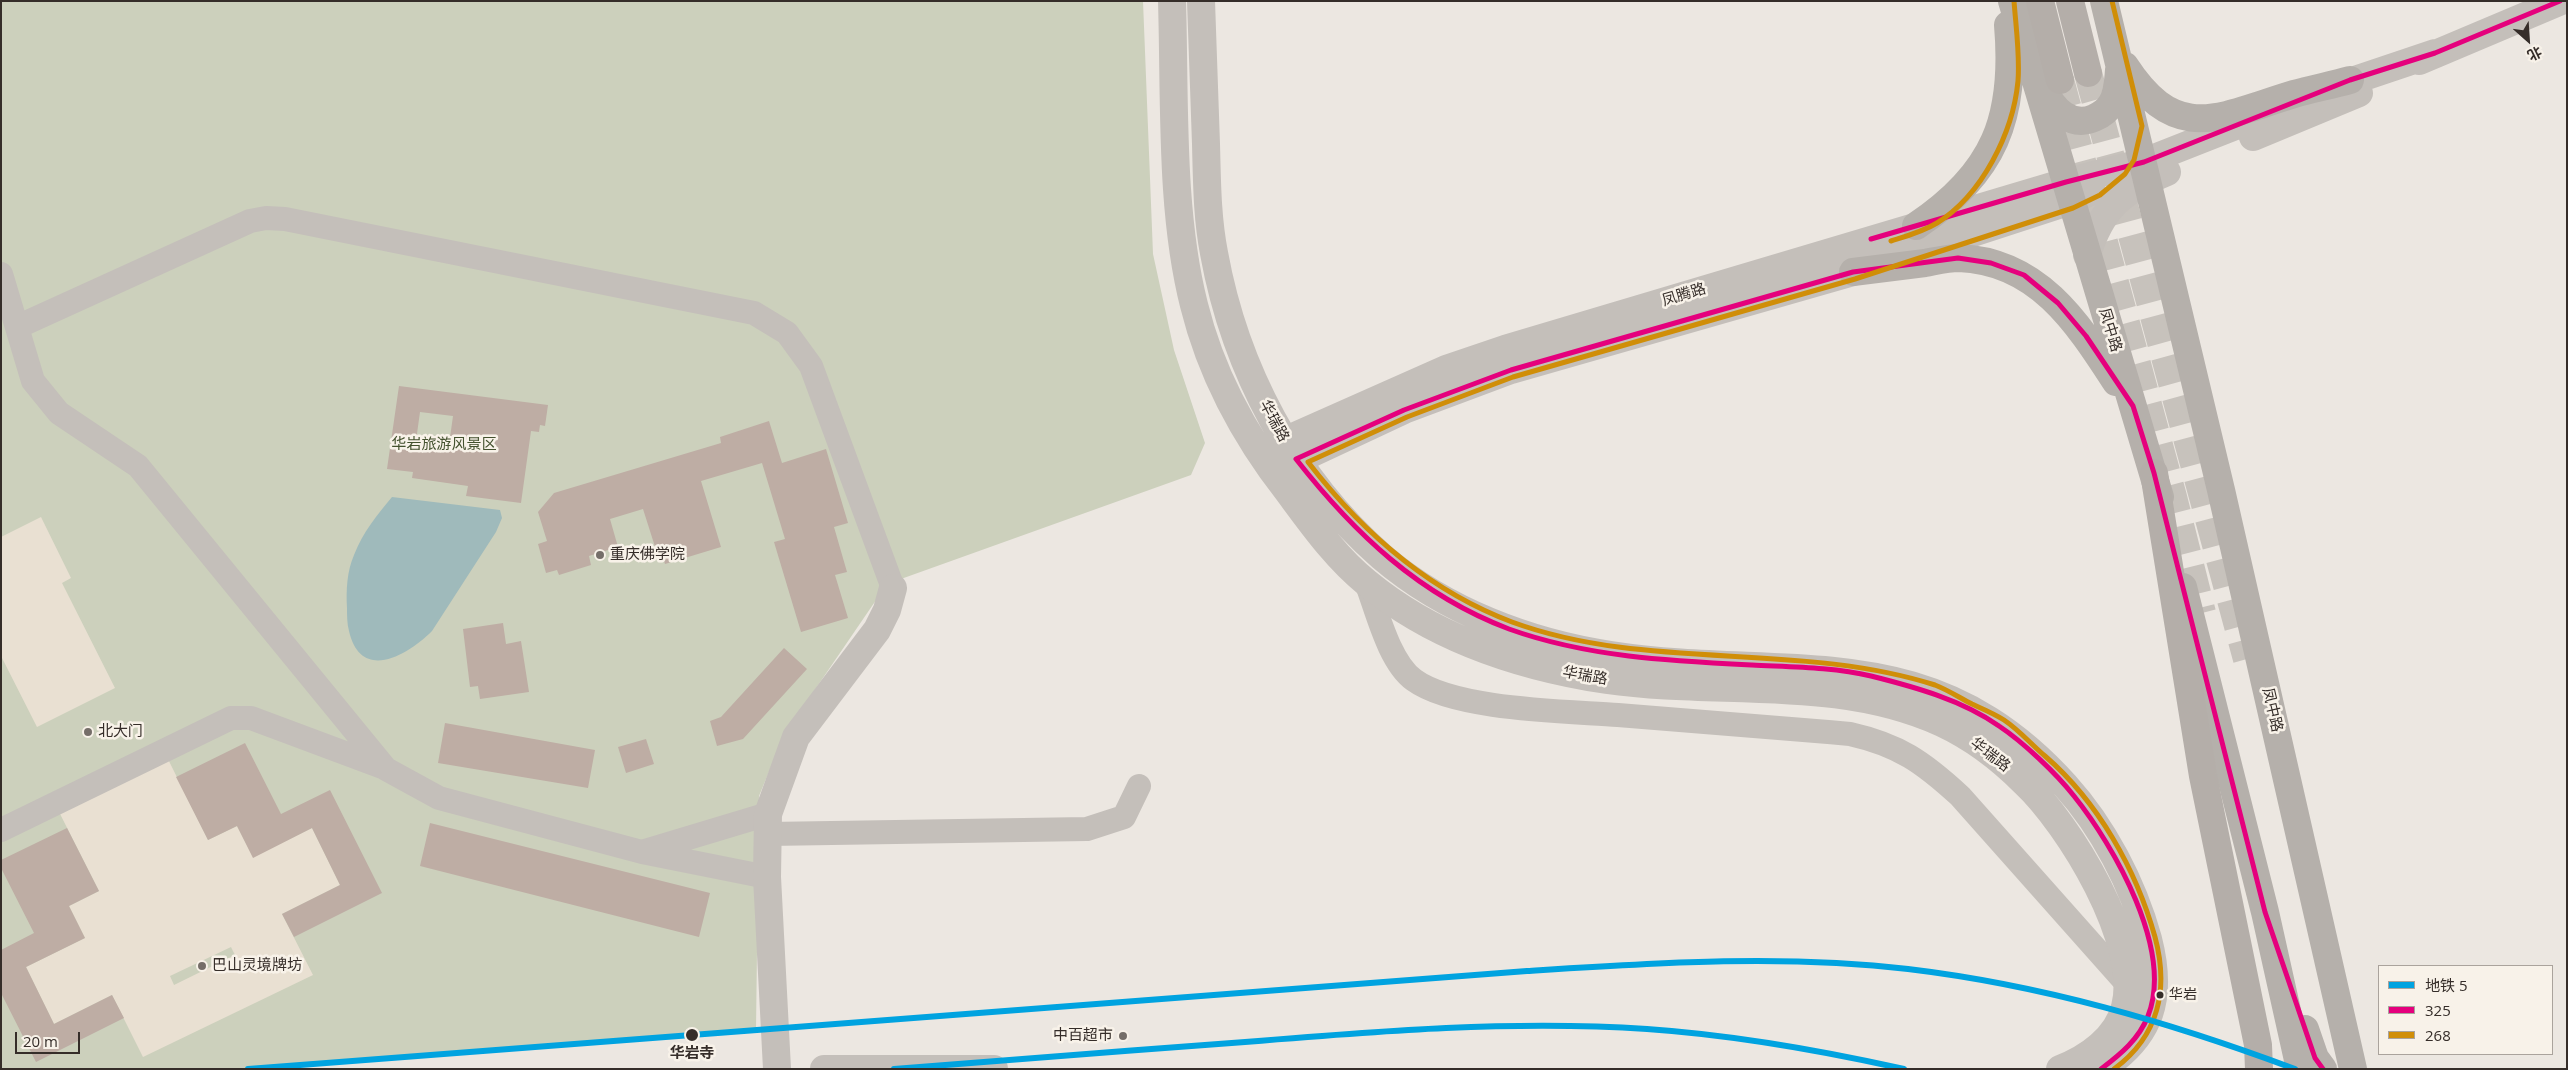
<!DOCTYPE html>
<meta charset="utf-8">
<style>
body{margin:0}
#map{position:relative;width:2568px;height:1070px;overflow:hidden;background:#ece7e1;font-family:"Open Sans","Noto Sans SC",sans-serif}
canvas{display:block}
.frame{position:absolute;inset:0;border:2px solid #352d29;pointer-events:none}
.legend{position:absolute;left:2378px;top:965px;width:175px;height:90px;box-sizing:border-box;background:#f8f2e9;border:1px solid #aaa39c;margin:0;padding:6px 9px;list-style:none;font-size:15px;color:#352d29}
.legend li{display:flex;align-items:center;gap:10px;height:25px}
.legend b{width:25px;border:1px solid #aaa39c}
.north{position:absolute;left:2503px;top:15px;width:50px;height:50px;-webkit-text-stroke:4px #f8f2e9;paint-order:stroke;rotate:154deg;font-size:14px;font-weight:700;line-height:20px;text-align:center;color:#352d29}
.north::after{content:'';display:block;margin:auto;width:18px;height:22px;background:#352d29;clip-path:polygon(50% 0,100% 100%,50% 72%,0 100%)}
.scale{position:absolute;left:15px;top:1032px;width:65px;height:22px;box-sizing:border-box;border:2px solid #352d29;border-top:0;padding-left:6px;font-size:15px;line-height:18px;white-space:nowrap;color:#352d29;-webkit-text-stroke:4px #f8f2e9;paint-order:stroke}
</style>
<div id="map">
<canvas width="2568" height="1070"></canvas>
<div class="frame"></div>
<ul class="legend">
<li><b style="height:6px;background:#00a3e0"></b>地铁 5</li>
<li><b style="height:6px;background:#e5007d"></b>325</li>
<li><b style="height:6px;background:#d08e08"></b>268</li>
</ul>
<div class="north">北</div>
<div class="scale">20 m</div>
</div>
<script>
const ctx = document.querySelector('canvas').getContext('2d');
ctx.lineJoin = 'round';
function fillPath(path, color) { ctx.fillStyle = color; ctx.fill(path, 'evenodd'); }
function stroke(path, color, width, dash) { ctx.strokeStyle = color; ctx.lineWidth = width; ctx.lineCap = dash ? 'butt' : 'round'; ctx.setLineDash(dash || []); ctx.stroke(path); }
function label(font, color, halo, rows, align = 'center') {
  ctx.font = font + ' "Open Sans","Noto Sans SC",sans-serif'; ctx.lineWidth = 5; ctx.setLineDash([]); ctx.textBaseline = 'middle'; ctx.strokeStyle = halo; ctx.fillStyle = color; for (const [text, x, y, turn = 0] of rows) {
    ctx.save(); ctx.translate(x, y); ctx.rotate((+turn || 0) * Math.PI / 180); ctx.textAlign = isNaN(turn) ? turn : align; if (halo) ctx.strokeText(text, 0, 0); ctx.fillText(text, 0, 0); ctx.restore();
  }
}
fillPath(new Path2D(`
 M 1,1 L 1143,1 L 1153,254 L 1174,350 L 1205,443 L 1191,475 L 887,584 L 784,735 L 759,796 L 756,1029 L 272,1069 L 1,1069 Z`), '#ccd0bc');
fillPath(new Path2D(`
 M 41,517 L 71,578 L 62,583 L 115,688 L 37,727 L 1,656 L 1,537 Z
 M 164,751 L 208,840 L 237,826 L 253,857 L 312,828 L 340,885 L 282,914 L 313,975 L 143,1057 L 112,995 L 54,1024 L 26,967 L 85,938 L 69,906 L 99,891 L 55,804 ZM 231,947 L 235,955 L 174,985 L 170,976 Z`), '#e9e0d2');
fillPath(new Path2D(`
 M 392,497 L 500,510 L 502,518 L 496,532 L 432,631 C 408,655 361,683 349,631 C 347,624 347,615 347,608 C 346,590 347,571 354,555 C 363,532 377,515 392,497 Z`), '#9fbabb');
fillPath(new Path2D(`
 M 399,386 L 548,405 L 545,426 L 540,425 L 539,432 L 531,431 L 521,503 L 466,496 L 468,486 L 412,478 L 413,472 L 387,469 ZM 420,412 L 453,416 L 448,452 L 415,448 Z
 M 769,421 L 782,463 L 826,449 L 848,523 L 834,527 L 847,572 L 835,575 L 848,618 L 801,632 L 774,542 L 785,539 L 762,463 L 701,481 L 721,547 L 665,564 L 661,552 L 657,553 L 643,509 L 610,519 L 618,547 L 589,556 L 591,565 L 559,575 L 557,570 L 546,573 L 538,544 L 547,541 L 538,512 L 554,493 L 721,443 L 720,437 Z
 M 503,623 L 506,644 L 521,641 L 529,692 L 480,699 L 478,686 L 470,687 L 463,629 Z
 M 784,648 L 807,669 L 743,739 L 717,746 L 710,721 L 721,717 Z
 M 445,723 L 595,750 L 588,788 L 438,763 Z
 M 646,739 L 654,764 L 626,773 L 618,747 Z
 M 245,743 L 281,814 L 330,790 L 382,893 L 294,937 L 282,914 L 340,885 L 312,828 L 253,858 L 237,826 L 208,840 L 176,777 Z
 M 430,823 L 710,893 L 699,937 L 420,866 Z
 M 67,828 L 99,891 L 69,906 L 85,938 L 26,967 L 54,1024 L 112,995 L 124,1018 L 36,1062 L 1,993 L 1,950 L 34,933 L 1,868 L 1,860 Z`), '#beada4');
stroke(new Path2D(`
 M 2088,73 L 2247,659
 M 2060,80 L 2173,497 L 2202,613`), '#c7c2bc', 28, [28, 14]);
stroke(new Path2D(`
 M 1,274 L 33,381 L 59,413 L 138,466 L 386,769 L 439,798 L 642,852 L 767,877
 M 17,327 L 250,221 L 266,218 L 285,219 L 754,313 L 787,333 L 811,366 L 893,588
 M 1366,582 C 1377,611 1389,662 1414,680 C 1455,710 1566,711 1618,715 C 1696,721 1773,727 1850,734 C 1899,745 1923,762 1960,796 L 2128,985
 M 1,830 L 231,718 L 251,718 L 385,768
 M 768,834 L 1087,829 L 1124,817 L 1139,786
 M 645,851 L 768,814`), '#c4bfba', 24);
stroke(new Path2D(`
 M 1172,1 C 1175,98 1170,211 1194,305 C 1211,374 1246,438 1289,493 C 1312,524 1336,558 1367,583 C 1435,639 1521,667 1607,680 C 1718,696 1837,675 1942,723 C 1972,737 2000,758 2024,782 C 2069,824 2142,943 2125,1007 C 2117,1038 2088,1058 2060,1069
 M 1201,1 C 1203,49 1204,97 1206,144 C 1207,181 1207,217 1214,253 C 1235,369 1293,479 1382,557 C 1445,611 1530,643 1611,655 C 1787,682 1928,633 2065,785 C 2103,827 2133,884 2148,939 C 2163,997 2152,1036 2101,1069
 M 2419,61 L 2561,1
 M 2328,89 L 2435,53
 M 2253,137 L 2359,93
 M 2087,255 C 2101,208 2123,190 2167,172
 M 1268,448 L 1446,369 L 1505,349 L 2066,182 L 2144,162 L 2271,112
 M 1280,468 L 1404,410 L 1511,370 L 1853,272 L 2071,201 L 2092,191
 M 777,1069 L 767,877 L 768,814 L 796,737 L 877,630 L 887,610 L 893,588
 M 824,1069 L 994,1069`), '#c4bfba', 28);
stroke(new Path2D(`
 M 2012,1 L 2160,497
 M 2104,1 L 2221,490 L 2353,1069
 M 2125,66 C 2177,146 2221,116 2294,94 C 2312,89 2332,85 2350,80
 M 2044,89 C 2052,109 2071,128 2094,118 C 2101,115 2108,110 2112,103 C 2118,93 2118,81 2119,70
 M 1916,226 C 1995,173 2016,118 2008,25
 M 1853,272 C 1877,269 1901,266 1925,263 C 1936,261 1948,258 1959,258 C 2038,261 2077,322 2116,382
 M 2183,587 L 2265,912 L 2300,1069
 M 2305,1029 L 2315,1058 L 2323,1069`), '#b5b0ab', 28);
stroke(new Path2D(`
 M 2040,1 L 2060,80
 M 2070,1 L 2088,73
 M 2154,473 L 2203,776 L 2258,1045 L 2259,1069`), '#b4aea9', 28);
stroke(new Path2D(`
 M 1871,239 L 2066,182 L 2144,162 L 2350,80 L 2435,53 L 2560,1
 M 2101,1069 C 2121,1054 2139,1039 2148,1016 C 2174,950 2114,846 2074,796 C 2056,773 2023,742 1999,726 C 1962,700 1915,687 1871,676 C 1833,667 1791,667 1752,665 C 1670,661 1587,657 1509,629 C 1419,595 1354,533 1296,459 L 1404,410 L 1511,370 L 1853,272 L 1958,258 L 1991,263 L 2024,275 L 2058,303 L 2086,336 L 2133,406 L 2154,473 L 2265,912 L 2315,1058 L 2323,1069`), '#e5007d', 5);
stroke(new Path2D(`
 M 2112,1 L 2142,126 L 2134,160 L 2125,174 L 2100,195 L 2073,208 L 1855,279 L 1513,377 L 1407,417 L 1308,462 C 1362,532 1427,590 1512,622 C 1648,672 1797,641 1935,685 C 1948,690 1960,698 1972,704 C 1983,709 1995,714 2004,720 C 2019,730 2031,744 2045,756 C 2098,802 2136,869 2155,937 C 2169,989 2159,1036 2114,1069
 M 1891,241 C 1907,236 1922,232 1937,223 C 1982,195 2013,133 2018,81 C 2020,55 2016,28 2014,1`), '#d08e08', 5);
stroke(new Path2D(`
 M 248,1069 L 1527,971 C 1653,963 1782,954 1908,969 C 2042,985 2169,1022 2295,1069
 M 894,1069 C 1011,1059 1128,1051 1245,1042 C 1379,1031 1513,1020 1647,1029 C 1734,1035 1819,1050 1904,1069`), '#00a3e0', 6);
for (const [x, y, r, color] of [
 [600,555,5,"#756e69"],
 [88,732,5,"#756e69"],
 [202,966,5,"#756e69"],
 [2160,995,4.5,"#352d29"],
 [692,1035,7,"#352d29"],
 [1123,1036,5,"#756e69"]
]) { const dot = new Path2D(); dot.arc(x, y, r, 0, 2 * Math.PI); ctx.fillStyle = color; ctx.fill(dot); stroke(dot, '#f8f2e9', 2); }
label('14px', '#352d29', '#f8f2e9', [
 ["华岩",2169,995]
], 'left');
label('15px', '#352d29', '#f8f2e9', [
 ["凤腾路",1684,295,-17],
 ["凤中路",2110,330,73],
 ["华瑞路",1274,421,62],
 ["华瑞路",1585,676,10],
 ["凤中路",2272,710,77],
 ["华瑞路",1990,755,37]
]);
label('15px', '#43512e', '#f8f2e9', [
 ["华岩旅游风景区",444,445]
]);
label('15px', '#352d29', '#f8f2e9', [
 ["重庆佛学院",610,555],
 ["北大门",98,732],
 ["巴山灵境牌坊",212,966],
 ["中百超市",1113,1036,"right"]
], 'left');
label('bold 15px', '#352d29', '#f8f2e9', [
 ["华岩寺",692,1054]
]);
</script>
